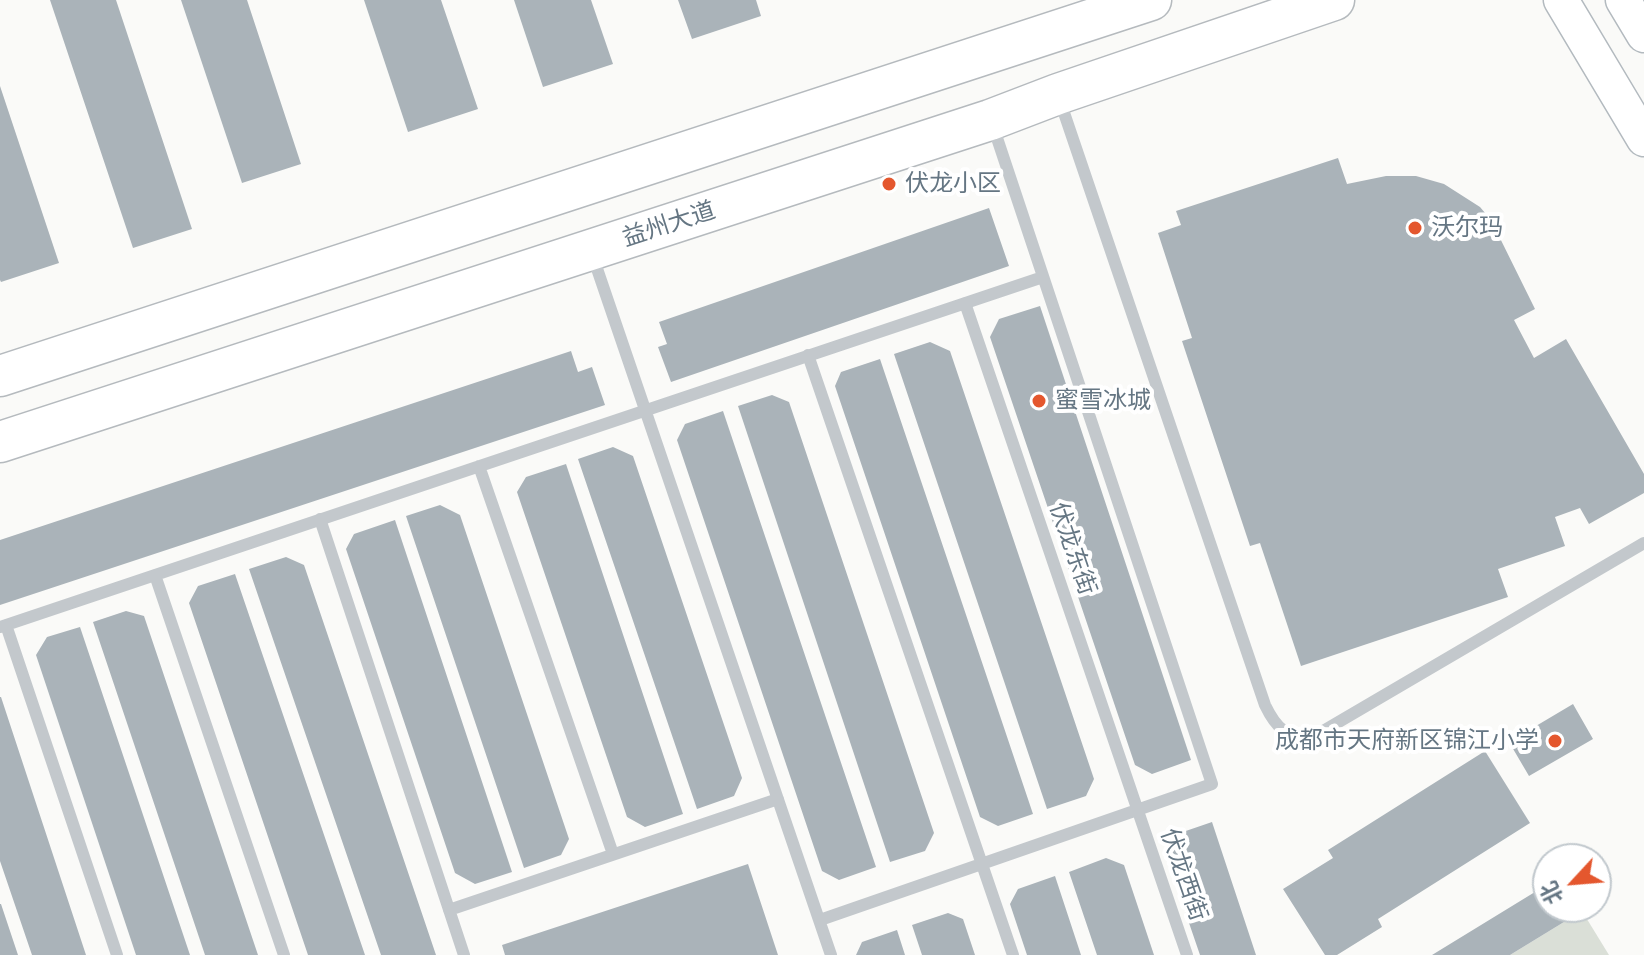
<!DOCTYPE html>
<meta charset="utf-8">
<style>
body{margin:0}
#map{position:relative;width:1644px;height:955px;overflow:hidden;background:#fafaf8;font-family:"Fira Sans","Noto Sans SC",sans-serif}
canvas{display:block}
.north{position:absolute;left:1532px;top:843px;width:80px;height:80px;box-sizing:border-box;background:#fff;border:2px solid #c1c8cd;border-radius:50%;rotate:244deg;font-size:22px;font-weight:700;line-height:32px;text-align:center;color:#657683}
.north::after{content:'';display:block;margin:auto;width:28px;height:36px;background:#e4572e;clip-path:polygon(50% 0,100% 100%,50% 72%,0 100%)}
</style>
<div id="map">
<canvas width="1644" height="955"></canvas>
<div class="north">北</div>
</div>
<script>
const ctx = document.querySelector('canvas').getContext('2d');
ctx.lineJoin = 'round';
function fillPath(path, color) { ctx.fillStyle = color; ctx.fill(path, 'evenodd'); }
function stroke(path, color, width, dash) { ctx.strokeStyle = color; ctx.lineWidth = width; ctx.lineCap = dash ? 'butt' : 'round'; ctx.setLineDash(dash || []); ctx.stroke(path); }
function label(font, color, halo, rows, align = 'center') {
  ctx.font = font + ' "Fira Sans","Noto Sans SC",sans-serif'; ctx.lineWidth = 8; ctx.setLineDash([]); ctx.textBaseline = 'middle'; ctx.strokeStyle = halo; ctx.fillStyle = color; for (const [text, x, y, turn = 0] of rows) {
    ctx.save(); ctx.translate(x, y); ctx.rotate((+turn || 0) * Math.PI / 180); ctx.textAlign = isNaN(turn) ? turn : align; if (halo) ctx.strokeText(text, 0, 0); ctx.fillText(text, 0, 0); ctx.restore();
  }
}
fillPath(new Path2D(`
 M 1582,911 L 1609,955 L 1510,955 Z`), '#dadfd7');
fillPath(new Path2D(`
 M 50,0 L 116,0 L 192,229 L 133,248 Z
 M 181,0 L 247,0 L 301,164 L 242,183 Z
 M 364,0 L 441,0 L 478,109 L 408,132 Z
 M 514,0 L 591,0 L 613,64 L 543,87 Z
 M 678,0 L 756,0 L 761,16 L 692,39 Z
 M 0,86 L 59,263 L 1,282 L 0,280 Z
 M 1338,158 L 1347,184 L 1386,176 L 1416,176 L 1444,184 L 1480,207 L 1491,220 L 1535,309 L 1514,320 L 1534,358 L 1566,339 L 1644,474 L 1644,493 L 1589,524 L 1580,508 L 1555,517 L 1565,546 L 1498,569 L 1508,597 L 1301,666 L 1260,543 L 1250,546 L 1182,341 L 1192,338 L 1158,233 L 1181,225 L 1176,211 Z
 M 989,208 L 1009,266 L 671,382 L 658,347 L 667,344 L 659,322 Z
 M 1040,306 L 1191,760 L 1152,774 L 1135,765 L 990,337 L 999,319 Z
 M 930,342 L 950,351 L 1094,779 L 1086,796 L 1047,809 L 894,354 Z
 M 571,351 L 578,372 L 592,367 L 605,405 L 0,605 L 0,540 Z
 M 880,359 L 1033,814 L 998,826 L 980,817 L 835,386 L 841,372 Z
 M 772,395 L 789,402 L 934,833 L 925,851 L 890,862 L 738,406 Z
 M 723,411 L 876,867 L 839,880 L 822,871 L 677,440 L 685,424 Z
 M 613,447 L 633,456 L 742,778 L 734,796 L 697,809 L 578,459 Z
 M 566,464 L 683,814 L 645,827 L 627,817 L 517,492 L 526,477 Z
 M 440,505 L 460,515 L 569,839 L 561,855 L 524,868 L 406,516 Z
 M 395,520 L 512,872 L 475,884 L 455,873 L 346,549 L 354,534 Z
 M 286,557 L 304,565 L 436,955 L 381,955 L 249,569 Z
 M 235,574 L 365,955 L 308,955 L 189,603 L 198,586 Z
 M 126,611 L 144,616 L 258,955 L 205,955 L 93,622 Z
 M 80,627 L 190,955 L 136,955 L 36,655 L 47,637 Z
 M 0,697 L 1,697 L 86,955 L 32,955 L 0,861 Z
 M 1573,704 L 1593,739 L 1529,776 L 1509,742 Z
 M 1485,751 L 1530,823 L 1378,919 L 1382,927 L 1337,955 L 1325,955 L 1283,889 L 1333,858 L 1328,850 Z
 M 1212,822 L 1256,955 L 1200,955 L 1164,850 L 1177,834 Z
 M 1106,858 L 1124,865 L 1154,955 L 1097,955 L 1069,872 Z
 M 748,864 L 778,955 L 505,955 L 502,945 Z
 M 1055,876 L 1081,955 L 1027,955 L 1010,904 L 1018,889 Z
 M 1548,884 L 1548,907 L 1579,907 L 1582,911 L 1510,955 L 1432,955 Z
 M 0,904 L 1,904 L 18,955 L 0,955 Z
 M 948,913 L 963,919 L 975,955 L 922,955 L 912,925 Z
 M 897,930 L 905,955 L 856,955 L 862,942 Z`), '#aab3b9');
const secondary = new Path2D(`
 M 1561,0 L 1644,139
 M 1623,0 L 1644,35`);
const primary = new Path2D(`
 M 0,376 L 1151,0
 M 0,442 L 990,120 L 1058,94 L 1334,0`);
stroke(secondary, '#b3babf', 37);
stroke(primary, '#b5babe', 43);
stroke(new Path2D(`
 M 1059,98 L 1265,705 C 1276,728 1287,739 1313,737 L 1644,543
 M 592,254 L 831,955
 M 965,303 L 1187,955
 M 808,355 L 1013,955
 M 479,466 L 613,854
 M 320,519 L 464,955
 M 155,575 L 284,955
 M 6,625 L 117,955
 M 0,627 L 1043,277
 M 449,910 L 778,799
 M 820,920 L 1212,784 L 993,126`), '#c3c8cc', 12);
stroke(secondary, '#fff', 34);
stroke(primary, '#fff', 40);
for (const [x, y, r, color] of [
 [889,184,8,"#e4572e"],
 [1415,228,8,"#e4572e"],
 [1039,401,8,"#e4572e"],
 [1555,741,8,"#e4572e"]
]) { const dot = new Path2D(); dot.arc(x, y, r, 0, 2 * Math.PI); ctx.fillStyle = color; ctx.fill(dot); stroke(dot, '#fff', 3); }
label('24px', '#657683', '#fff', [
 ["伏龙小区",905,184],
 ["沃尔玛",1431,228],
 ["蜜雪冰城",1055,401],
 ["成都市天府新区锦江小学",1539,741,"right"]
], 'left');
label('24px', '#657683', '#fff', [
 ["益州大道",669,225,-18],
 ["伏龙东街",1072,549,71],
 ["伏龙西街",1183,875,71]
]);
</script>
